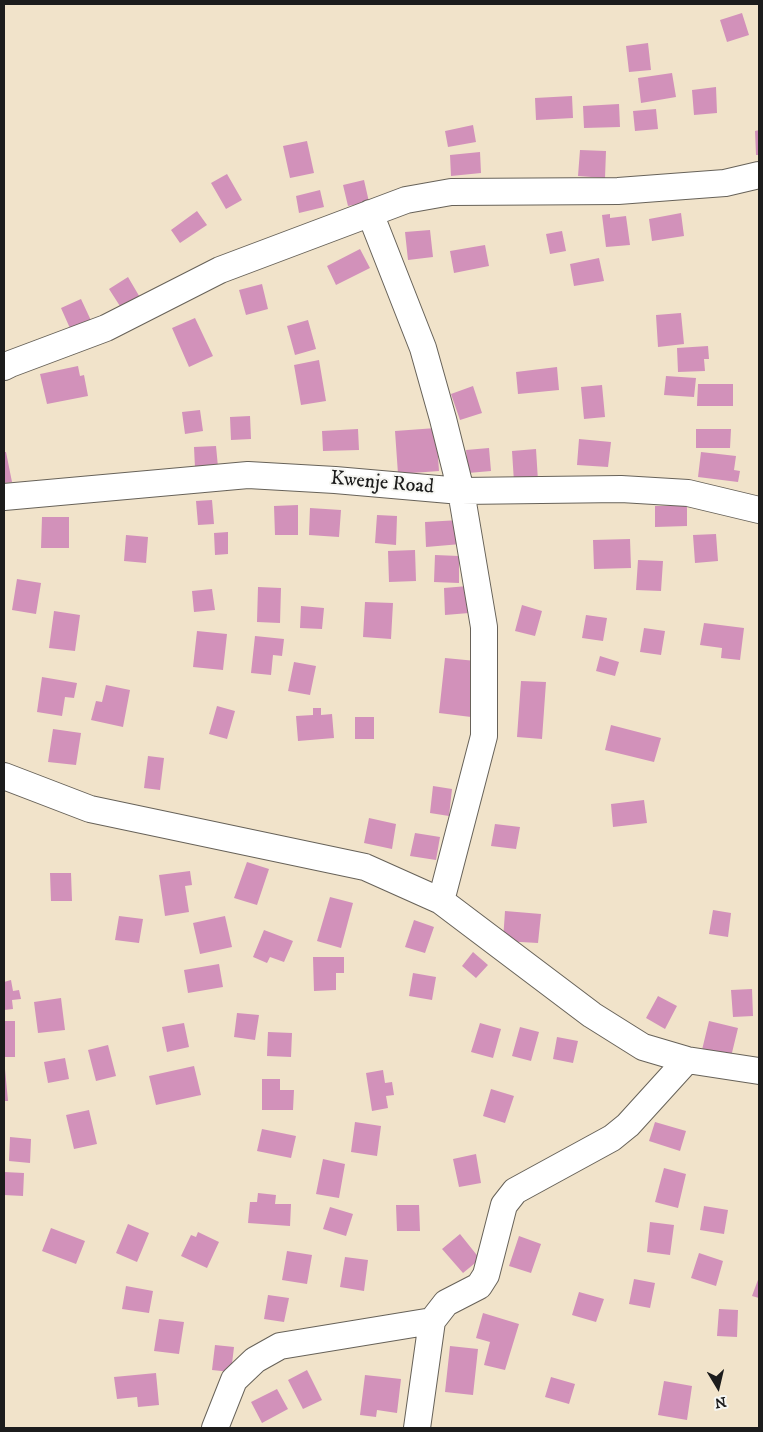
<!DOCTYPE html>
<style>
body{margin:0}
#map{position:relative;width:763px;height:1432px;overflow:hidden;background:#f1e3ca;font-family:"IM FELL DW Pica",serif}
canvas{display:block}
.frame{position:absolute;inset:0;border:5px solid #1c1c1c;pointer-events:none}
.north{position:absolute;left:693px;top:1362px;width:50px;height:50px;-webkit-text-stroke:4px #f6f6f2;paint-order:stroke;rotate:171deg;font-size:14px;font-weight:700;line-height:20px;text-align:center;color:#1c1c1c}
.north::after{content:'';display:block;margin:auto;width:18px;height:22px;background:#1c1c1c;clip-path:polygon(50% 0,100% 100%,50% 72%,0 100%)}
</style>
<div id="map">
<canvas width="763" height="1432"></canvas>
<div class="frame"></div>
<div class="north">N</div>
</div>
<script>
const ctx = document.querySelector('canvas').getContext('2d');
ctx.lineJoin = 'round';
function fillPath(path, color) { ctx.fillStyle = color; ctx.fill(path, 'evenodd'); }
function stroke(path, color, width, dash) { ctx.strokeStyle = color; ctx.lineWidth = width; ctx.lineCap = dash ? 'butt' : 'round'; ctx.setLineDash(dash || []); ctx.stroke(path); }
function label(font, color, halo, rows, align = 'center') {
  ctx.font = font + ' "IM FELL DW Pica",serif'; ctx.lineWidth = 4; ctx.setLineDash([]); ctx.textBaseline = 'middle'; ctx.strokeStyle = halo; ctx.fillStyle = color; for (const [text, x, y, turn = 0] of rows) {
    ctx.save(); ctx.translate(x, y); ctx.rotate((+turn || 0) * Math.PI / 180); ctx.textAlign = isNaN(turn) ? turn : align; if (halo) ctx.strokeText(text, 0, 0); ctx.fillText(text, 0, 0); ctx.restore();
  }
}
fillPath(new Path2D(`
 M 742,13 L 749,35 L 727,42 L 720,20 Z
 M 648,43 L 651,70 L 629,72 L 626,46 Z
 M 672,73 L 676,97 L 641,103 L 638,78 Z
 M 716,87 L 717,113 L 694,115 L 692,90 Z
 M 572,96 L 573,118 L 536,120 L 535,98 Z
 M 619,104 L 620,127 L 584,128 L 583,106 Z
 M 656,109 L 658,129 L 635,131 L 633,111 Z
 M 473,125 L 476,142 L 448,147 L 445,131 Z
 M 759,130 L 759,155 L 756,155 L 755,131 Z
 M 307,141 L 314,173 L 290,178 L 283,146 Z
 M 580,150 L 606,151 L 605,178 L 578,176 Z
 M 480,152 L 481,173 L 451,176 L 450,155 Z
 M 227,174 L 242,200 L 226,209 L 211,183 Z
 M 364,180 L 369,202 L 348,206 L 343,185 Z
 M 320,190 L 324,207 L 299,213 L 296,196 Z
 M 197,211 L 207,225 L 180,243 L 171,230 Z
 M 681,213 L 684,236 L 652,241 L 649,219 Z
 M 610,214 L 610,218 L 626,216 L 630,245 L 606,247 L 602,215 Z
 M 430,230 L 433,257 L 408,260 L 405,232 Z
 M 562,231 L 566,251 L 550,254 L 546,234 Z
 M 485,245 L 489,266 L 454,273 L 450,251 Z
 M 360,249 L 370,268 L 336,285 L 327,266 Z
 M 599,258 L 604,281 L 574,286 L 570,264 Z
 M 128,277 L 145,306 L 127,317 L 109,289 Z
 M 262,284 L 268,309 L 246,315 L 239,290 Z
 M 81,299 L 94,327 L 73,335 L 61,308 Z
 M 681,313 L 684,344 L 658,347 L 656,315 Z
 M 195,318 L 213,356 L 189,367 L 172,328 Z
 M 308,320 L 316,349 L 295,355 L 287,326 Z
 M 708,346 L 709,359 L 704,359 L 705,371 L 678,372 L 677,348 Z
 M 319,360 L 326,401 L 301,405 L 294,365 Z
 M 78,366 L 80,376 L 84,375 L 88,396 L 47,404 L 40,374 Z
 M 557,367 L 559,390 L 518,394 L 516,372 Z
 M 666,376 L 696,378 L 694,397 L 664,395 Z
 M 698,384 L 733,384 L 733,406 L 697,406 Z
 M 602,385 L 605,417 L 584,419 L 581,387 Z
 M 473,386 L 482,413 L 460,420 L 451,394 Z
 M 200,410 L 203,431 L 185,434 L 182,412 Z
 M 250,416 L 251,439 L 231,440 L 230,417 Z
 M 436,428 L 439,471 L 398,474 L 395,431 Z
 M 358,429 L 359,450 L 323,451 L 322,431 Z
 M 696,429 L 731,429 L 730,448 L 696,448 Z
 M 579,439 L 611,442 L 608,467 L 577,465 Z
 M 216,446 L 218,467 L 195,468 L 194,447 Z
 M 489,448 L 491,471 L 468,473 L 466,450 Z
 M 536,449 L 538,481 L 514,482 L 512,451 Z
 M 4,452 L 6,452 L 12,482 L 4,483 Z
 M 701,452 L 736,456 L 734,470 L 740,471 L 738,482 L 698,477 Z
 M 212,500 L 214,524 L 198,525 L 196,501 Z
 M 298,505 L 298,535 L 275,535 L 274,506 Z
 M 655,506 L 687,506 L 687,526 L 655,527 Z
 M 310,508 L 341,510 L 339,537 L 309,535 Z
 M 377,515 L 397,516 L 396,545 L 375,543 Z
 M 42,517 L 69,517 L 69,548 L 41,548 Z
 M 460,520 L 461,544 L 426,547 L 425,522 Z
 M 228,532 L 228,554 L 215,555 L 214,533 Z
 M 716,534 L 718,561 L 695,563 L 693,535 Z
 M 126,535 L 148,537 L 146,563 L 124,561 Z
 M 630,539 L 631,568 L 594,569 L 593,540 Z
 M 415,550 L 416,581 L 389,582 L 388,551 Z
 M 435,555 L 459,556 L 459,583 L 434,582 Z
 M 638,560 L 663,561 L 661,591 L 636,590 Z
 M 17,579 L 41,583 L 36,614 L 12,610 Z
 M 468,586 L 469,613 L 445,615 L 444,588 Z
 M 258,587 L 281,588 L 280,623 L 257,622 Z
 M 212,589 L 215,610 L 194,612 L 192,591 Z
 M 365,602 L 393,603 L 391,639 L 363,637 Z
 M 522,605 L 542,611 L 535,636 L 515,631 Z
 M 301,606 L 324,608 L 322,629 L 300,628 Z
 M 54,611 L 80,615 L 75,651 L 49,648 Z
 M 586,615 L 607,618 L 603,641 L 582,638 Z
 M 704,623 L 744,628 L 740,660 L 721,658 L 722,648 L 700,645 Z
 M 644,628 L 665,631 L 661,655 L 640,652 Z
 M 197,631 L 227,634 L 223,670 L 193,667 Z
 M 255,636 L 284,639 L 282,656 L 273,655 L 271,675 L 251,673 Z
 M 600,656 L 619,662 L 615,676 L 596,671 Z
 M 445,658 L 476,661 L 471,717 L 439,713 Z
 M 294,662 L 316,666 L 310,695 L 288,691 Z
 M 42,677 L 77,683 L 74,698 L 65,697 L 62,716 L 37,712 Z
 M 521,681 L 546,682 L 542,739 L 517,737 Z
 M 106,685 L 130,690 L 123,727 L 91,720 L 96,701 L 102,702 Z
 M 217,706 L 235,711 L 227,739 L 209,734 Z
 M 313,708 L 321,708 L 321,715 L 332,714 L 334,738 L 298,741 L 296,716 L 313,715 Z
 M 355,717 L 374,717 L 374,739 L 355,739 Z
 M 611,725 L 661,738 L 654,762 L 605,750 Z
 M 53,729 L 81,733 L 76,765 L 48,762 Z
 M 148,756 L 164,758 L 160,790 L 144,788 Z
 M 433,786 L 452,789 L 449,816 L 430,813 Z
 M 644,800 L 647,823 L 613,827 L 611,804 Z
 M 369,818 L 396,824 L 392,849 L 364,843 Z
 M 495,824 L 520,827 L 516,849 L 491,846 Z
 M 415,833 L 440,837 L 436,860 L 410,856 Z
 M 247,862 L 269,869 L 257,905 L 234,898 Z
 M 190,871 L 192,885 L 185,886 L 189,912 L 165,916 L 159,875 Z
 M 50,873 L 71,873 L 72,901 L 51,901 Z
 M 330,897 L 353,903 L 341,948 L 317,941 Z
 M 713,910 L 731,913 L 728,937 L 709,934 Z
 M 505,911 L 541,914 L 538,943 L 503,941 Z
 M 119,916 L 143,919 L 139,943 L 115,940 Z
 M 225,916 L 232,947 L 200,954 L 193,923 Z
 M 414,920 L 434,927 L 425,953 L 405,947 Z
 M 264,930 L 293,941 L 284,962 L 270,957 L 267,963 L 253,957 Z
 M 473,952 L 488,965 L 476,978 L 462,966 Z
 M 313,957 L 344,957 L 344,973 L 336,973 L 336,990 L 314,991 Z
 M 219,964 L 223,987 L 188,993 L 184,970 Z
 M 413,973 L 436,977 L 432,1000 L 409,996 Z
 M 11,980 L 13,991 L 19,990 L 21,999 L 12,1000 L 13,1009 L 4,1010 L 4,982 Z
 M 752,989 L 753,1016 L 733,1017 L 731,990 Z
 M 658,996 L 677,1006 L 665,1029 L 646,1018 Z
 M 61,998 L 65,1030 L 38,1033 L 34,1002 Z
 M 237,1013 L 259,1015 L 255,1040 L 234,1037 Z
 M 4,1021 L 15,1021 L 15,1057 L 4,1057 Z
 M 709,1021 L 738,1028 L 730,1061 L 701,1054 Z
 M 184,1023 L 189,1047 L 167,1052 L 162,1027 Z
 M 480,1023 L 501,1029 L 493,1058 L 471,1052 Z
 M 520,1027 L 539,1032 L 531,1061 L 512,1056 Z
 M 268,1032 L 292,1033 L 291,1057 L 267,1056 Z
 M 557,1037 L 578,1041 L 573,1063 L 553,1059 Z
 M 108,1045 L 116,1076 L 96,1081 L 88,1050 Z
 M 65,1058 L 69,1079 L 48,1083 L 44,1062 Z
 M 194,1066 L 201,1095 L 156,1105 L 149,1076 Z
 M 4,1069 L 5,1069 L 8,1101 L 4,1101 Z
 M 383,1070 L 385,1083 L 392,1082 L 394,1095 L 386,1096 L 388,1108 L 372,1111 L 366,1073 Z
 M 262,1079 L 280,1079 L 280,1090 L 294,1090 L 293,1110 L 262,1110 Z
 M 491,1089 L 514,1096 L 505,1123 L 483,1116 Z
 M 89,1110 L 97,1144 L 74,1149 L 66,1115 Z
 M 355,1122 L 381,1126 L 377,1156 L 351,1152 Z
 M 655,1122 L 686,1131 L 680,1151 L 649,1141 Z
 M 262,1129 L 296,1136 L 291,1158 L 257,1151 Z
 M 10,1137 L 31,1139 L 30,1163 L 9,1161 Z
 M 476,1154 L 481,1183 L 459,1187 L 453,1159 Z
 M 323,1159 L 345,1164 L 339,1198 L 316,1194 Z
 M 664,1168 L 686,1174 L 678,1208 L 655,1202 Z
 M 4,1172 L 24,1173 L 23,1196 L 4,1195 Z
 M 258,1193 L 276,1195 L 275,1204 L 291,1204 L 290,1226 L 248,1223 L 250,1202 L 257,1202 Z
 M 396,1205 L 419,1205 L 420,1231 L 397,1231 Z
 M 704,1206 L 728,1210 L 724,1234 L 700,1230 Z
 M 330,1207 L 353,1214 L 346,1236 L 323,1229 Z
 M 650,1222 L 674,1225 L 670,1255 L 647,1252 Z
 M 128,1224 L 149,1233 L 137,1262 L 116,1253 Z
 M 51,1228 L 85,1241 L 76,1264 L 42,1251 Z
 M 198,1232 L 219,1242 L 207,1268 L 181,1256 L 191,1235 L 196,1237 Z
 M 460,1234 L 480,1259 L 463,1273 L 442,1249 Z
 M 519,1236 L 541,1244 L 531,1273 L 509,1266 Z
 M 287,1251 L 312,1255 L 307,1284 L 282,1280 Z
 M 699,1253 L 723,1261 L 716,1286 L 691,1278 Z
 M 345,1257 L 368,1260 L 364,1291 L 340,1287 Z
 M 759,1277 L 759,1298 L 752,1296 Z
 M 634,1279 L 655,1283 L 650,1308 L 629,1304 Z
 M 126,1286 L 153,1291 L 149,1313 L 122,1309 Z
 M 579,1292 L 604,1299 L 596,1322 L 572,1315 Z
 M 268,1295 L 289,1298 L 284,1322 L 264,1319 Z
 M 719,1309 L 738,1310 L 737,1337 L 717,1336 Z
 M 483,1313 L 519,1324 L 505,1370 L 484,1365 L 490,1342 L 476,1338 Z
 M 159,1319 L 184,1322 L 179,1354 L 154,1351 Z
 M 215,1345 L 234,1347 L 231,1372 L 212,1370 Z
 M 450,1346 L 478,1349 L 473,1395 L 445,1392 Z
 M 307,1370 L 322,1400 L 303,1409 L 288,1380 Z
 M 156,1373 L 159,1405 L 138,1407 L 137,1397 L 117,1399 L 114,1377 Z
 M 365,1375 L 401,1379 L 397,1413 L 377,1410 L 376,1417 L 360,1415 Z
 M 551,1377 L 575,1384 L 569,1404 L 545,1397 Z
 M 664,1381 L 692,1386 L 687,1420 L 658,1415 Z
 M 277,1389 L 288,1409 L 262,1423 L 251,1402 Z`), '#d291ba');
const street = new Path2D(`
 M 370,213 L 423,348 L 443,419 L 461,491 L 484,627 L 484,736 L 441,901
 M 4,367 L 10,364 L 106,328 L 220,270 L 406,200 L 451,192 L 618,191 L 725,183 L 759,175
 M 4,497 L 248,475 L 335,480 L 461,491 L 621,489 L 688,493 L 759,510
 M 4,776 L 90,809 L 365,867 L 441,901 L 592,1015 L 643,1047 L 687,1060 L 759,1071
 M 215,1428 L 234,1380 L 255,1360 L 280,1346 L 432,1321
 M 417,1428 L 432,1321 L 446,1303 L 479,1286 L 486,1275 L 504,1205 L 515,1191 L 612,1138 L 628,1125 L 687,1060`);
stroke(street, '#676259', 28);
stroke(street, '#fff', 26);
label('20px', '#1c1c1c', '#f6f6f2', [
 ["Kwenje Road",382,484,5]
]);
</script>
